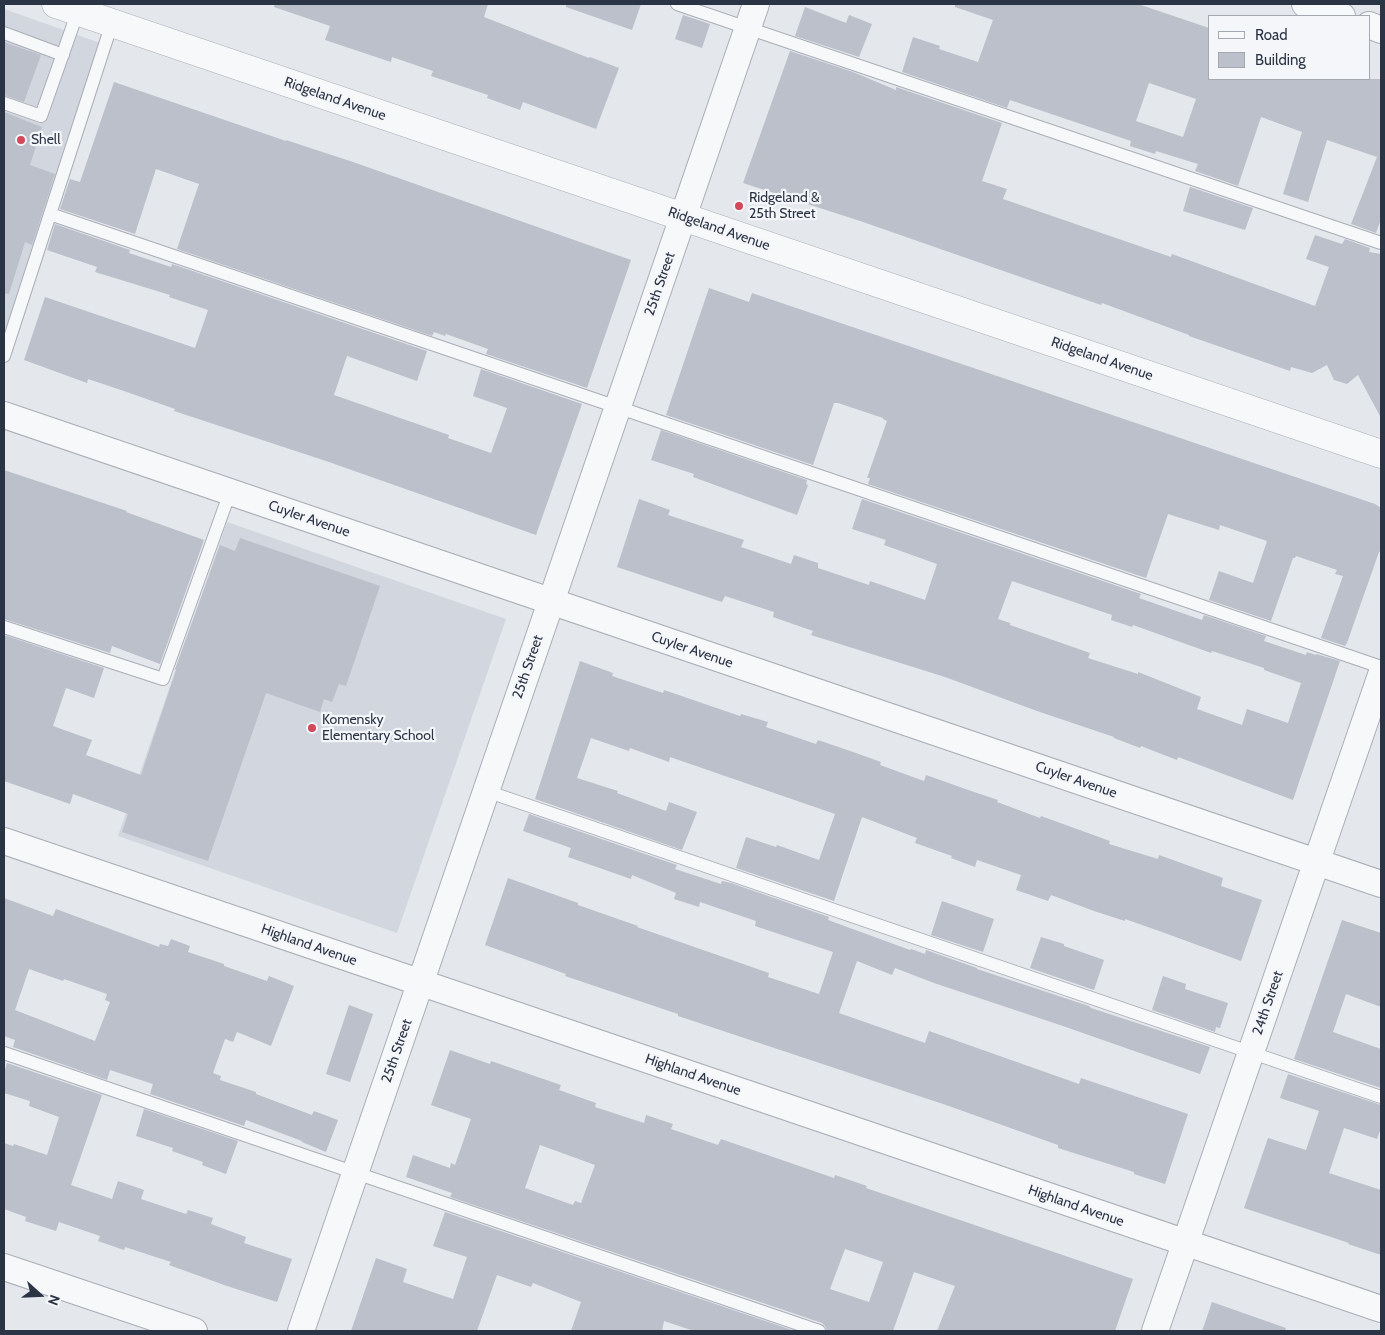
<!DOCTYPE html>
<style>
body{margin:0}
#map{position:relative;width:1385px;height:1335px;overflow:hidden;background:#e4e7ec;font-family:Cabin,sans-serif}
canvas{display:block}
.frame{position:absolute;inset:0;border:5px solid #2b3445;pointer-events:none}
.legend{position:absolute;left:1208px;top:15px;width:162px;height:65px;box-sizing:border-box;background:#f4f6f9;border:1px solid #a4a8b1;margin:0;padding:6px 9px;list-style:none;font-size:15px;color:#2b3445}
.legend li{display:flex;align-items:center;gap:10px;height:25px}
.legend b{width:25px;border:1px solid #a4a8b1}
.north{position:absolute;left:15px;top:1270px;width:50px;height:50px;-webkit-text-stroke:4px #f4f6f9;paint-order:stroke;rotate:110deg;font-size:14px;font-weight:700;line-height:20px;text-align:center;color:#2b3445}
.north::after{content:'';display:block;margin:auto;width:18px;height:22px;background:#2b3445;clip-path:polygon(50% 0,100% 100%,50% 72%,0 100%)}
</style>
<div id="map">
<canvas width="1385" height="1335"></canvas>
<div class="frame"></div>
<ul class="legend">
<li><b style="height:6px;background:#f7f8fa"></b>Road</li>
<li><b style="height:14px;background:#bbc0ca"></b>Building</li>
</ul>
<div class="north">N</div>
</div>
<script>
const ctx = document.querySelector('canvas').getContext('2d');
ctx.lineJoin = 'round';
function fillPath(path, color) { ctx.fillStyle = color; ctx.fill(path, 'evenodd'); }
function stroke(path, color, width, dash) { ctx.strokeStyle = color; ctx.lineWidth = width; ctx.lineCap = dash ? 'butt' : 'round'; ctx.setLineDash(dash || []); ctx.stroke(path); }
function label(font, color, halo, rows, align = 'center') {
  ctx.font = font + ' Cabin,sans-serif'; ctx.lineWidth = 4.5; ctx.setLineDash([]); ctx.textBaseline = 'middle'; ctx.strokeStyle = halo; ctx.fillStyle = color; for (const [text, x, y, turn = 0] of rows) {
    ctx.save(); ctx.translate(x, y); ctx.rotate((+turn || 0) * Math.PI / 180); ctx.textAlign = isNaN(turn) ? turn : align; if (halo) ctx.strokeText(text, 0, 0); ctx.fillText(text, 0, 0); ctx.restore();
  }
}
fillPath(new Path2D(`
 M 4,9 L 106,45 L 12,331 L 4,329 Z
 M 227,522 L 506,619 L 397,933 L 118,836 Z`), '#d2d6de');
fillPath(new Path2D(`
 M 275,4 L 488,4 L 484,17 L 589,58 L 590,57 L 619,68 L 596,129 L 523,102 L 520,110 L 487,98 L 488,95 L 431,76 L 433,71 L 392,57 L 391,62 L 325,40 L 330,26 L 274,7 Z
 M 566,4 L 641,4 L 632,30 L 566,7 Z
 M 955,4 L 1138,4 L 1209,28 L 1209,79 L 1381,79 L 1381,219 L 1376,233 L 1351,224 L 1377,157 L 1327,140 L 1308,202 L 1283,194 L 1302,132 L 1261,117 L 1238,186 L 1195,171 L 1198,164 L 1156,151 L 1155,154 L 1130,146 L 1131,141 L 1010,100 L 1007,108 L 902,72 L 913,37 L 940,46 L 939,49 L 978,62 L 993,20 L 955,7 ZM 1149,83 L 1196,99 L 1183,137 L 1136,121 Z
 M 805,7 L 846,23 L 849,15 L 872,24 L 859,57 L 795,36 Z
 M 683,15 L 710,24 L 702,48 L 675,39 Z
 M 4,42 L 41,55 L 24,102 L 4,95 Z
 M 790,51 L 853,72 L 896,90 L 896,87 L 1002,123 L 982,181 L 1007,189 L 1003,199 L 1171,257 L 1172,254 L 1315,306 L 1329,267 L 1306,259 L 1315,235 L 1342,244 L 1345,239 L 1370,248 L 1369,252 L 1381,254 L 1381,418 L 1358,375 L 1347,384 L 1334,380 L 1327,365 L 1312,373 L 1291,367 L 1290,371 L 1189,336 L 1189,335 L 1102,303 L 1101,305 L 863,222 L 743,183 Z
 M 114,82 L 286,141 L 286,140 L 353,162 L 631,260 L 587,388 L 486,354 L 488,349 L 446,334 L 445,336 L 434,332 L 432,336 L 177,249 L 199,184 L 156,169 L 135,234 L 60,209 L 70,179 L 80,182 Z
 M 4,112 L 42,127 L 30,165 L 55,174 L 32,245 L 25,242 L 9,294 L 4,293 Z
 M 1190,187 L 1253,208 L 1245,230 L 1183,211 Z
 M 55,224 L 130,250 L 129,253 L 171,267 L 172,264 L 427,351 L 417,381 L 347,356 L 334,395 L 449,435 L 448,438 L 491,453 L 507,408 L 473,396 L 481,369 L 582,404 L 536,535 L 326,461 L 174,411 L 175,409 L 124,391 L 88,379 L 87,383 L 24,360 L 45,297 L 195,348 L 208,310 L 169,297 L 170,295 L 95,272 L 97,267 L 47,250 Z
 M 709,288 L 749,302 L 752,293 L 1375,504 L 1381,508 L 1381,551 L 1379,552 L 1347,643 L 1345,646 L 1321,638 L 1343,576 L 1335,574 L 1337,570 L 1296,556 L 1295,558 L 1293,558 L 1271,621 L 1209,600 L 1219,571 L 1253,583 L 1267,541 L 1220,525 L 1219,530 L 1168,514 L 1146,578 L 868,484 L 870,478 L 867,478 L 887,421 L 883,419 L 883,418 L 838,403 L 834,403 L 813,465 L 666,415 Z
 M 661,430 L 807,480 L 806,484 L 808,485 L 797,515 L 693,477 L 694,474 L 651,460 Z
 M 4,470 L 127,511 L 126,512 L 204,540 L 160,664 L 112,646 L 110,653 L 4,619 Z
 M 639,499 L 670,510 L 668,515 L 744,540 L 741,547 L 791,564 L 794,555 L 818,563 L 818,568 L 869,585 L 870,581 L 925,600 L 937,564 L 884,545 L 886,540 L 852,529 L 862,499 L 1141,594 L 1139,598 L 1202,620 L 1204,615 L 1266,636 L 1264,641 L 1306,655 L 1307,652 L 1316,655 L 1316,654 L 1340,661 L 1293,800 L 1178,757 L 1177,760 L 1141,746 L 1140,748 L 1114,738 L 1114,737 L 1037,711 L 945,677 L 811,635 L 813,631 L 773,617 L 774,612 L 725,596 L 722,602 L 617,567 ZM 1012,581 L 1112,615 L 1111,620 L 1132,627 L 1133,625 L 1211,653 L 1212,651 L 1264,668 L 1264,670 L 1301,683 L 1288,723 L 1247,709 L 1242,725 L 1197,709 L 1201,697 L 1138,672 L 1138,674 L 1088,658 L 1090,653 L 1010,625 L 1010,623 L 998,619 Z
 M 240,538 L 380,586 L 346,686 L 339,684 L 332,702 L 324,699 L 320,712 L 266,693 L 208,861 L 122,832 L 128,814 L 73,794 L 70,804 L 4,781 L 4,635 L 104,668 L 94,698 L 66,688 L 53,726 L 92,740 L 86,755 L 141,775 L 176,670 L 175,669 L 220,545 L 235,551 Z
 M 580,661 L 613,673 L 612,676 L 663,693 L 664,690 L 740,716 L 741,714 L 768,722 L 766,727 L 816,744 L 818,740 L 856,753 L 881,762 L 880,765 L 924,781 L 926,775 L 974,792 L 998,800 L 997,802 L 1040,818 L 1041,816 L 1110,841 L 1109,844 L 1158,859 L 1159,855 L 1223,878 L 1221,886 L 1262,900 L 1241,961 L 1162,932 L 1125,919 L 1125,921 L 1094,911 L 1051,895 L 1048,901 L 1016,890 L 1021,875 L 977,860 L 975,867 L 951,858 L 952,856 L 915,843 L 917,838 L 862,817 L 834,901 L 736,868 L 746,837 L 776,847 L 777,845 L 819,860 L 835,814 L 670,757 L 669,762 L 630,748 L 629,751 L 591,738 L 577,778 L 618,791 L 617,793 L 666,811 L 669,802 L 697,812 L 682,850 L 535,799 Z
 M 529,814 L 677,865 L 675,869 L 721,884 L 722,881 L 731,883 L 829,917 L 828,920 L 910,950 L 911,949 L 925,954 L 926,950 L 977,968 L 977,969 L 1089,1006 L 1091,1008 L 1210,1047 L 1200,1074 L 1060,1025 L 934,983 L 895,968 L 892,975 L 857,961 L 839,1013 L 925,1043 L 929,1031 L 1079,1084 L 1081,1078 L 1188,1114 L 1165,1184 L 1134,1174 L 1134,1172 L 1058,1148 L 1058,1145 L 946,1105 L 678,1016 L 678,1014 L 565,976 L 566,974 L 485,945 L 508,878 L 578,903 L 578,905 L 638,926 L 637,927 L 769,973 L 768,977 L 819,994 L 833,952 L 755,926 L 756,921 L 700,902 L 699,907 L 674,899 L 676,893 L 632,875 L 631,879 L 568,857 L 571,848 L 523,831 Z
 M 4,898 L 53,916 L 56,909 L 159,947 L 160,944 L 168,946 L 171,939 L 190,946 L 188,952 L 224,964 L 224,966 L 267,981 L 269,976 L 294,986 L 271,1046 L 237,1032 L 233,1042 L 225,1039 L 213,1073 L 221,1076 L 220,1080 L 256,1092 L 256,1094 L 312,1115 L 314,1111 L 338,1120 L 326,1152 L 302,1142 L 302,1141 L 246,1120 L 244,1126 L 150,1094 L 153,1084 L 110,1070 L 107,1080 L 13,1047 L 15,1040 L 4,1036 ZM 29,969 L 63,981 L 64,979 L 107,994 L 105,1000 L 110,1002 L 95,1041 L 15,1010 Z
 M 942,901 L 994,919 L 983,952 L 931,935 Z
 M 1342,920 L 1381,933 L 1381,1007 L 1346,994 L 1333,1032 L 1381,1049 L 1381,1088 L 1294,1059 Z
 M 1041,937 L 1064,944 L 1064,946 L 1104,960 L 1094,990 L 1030,968 Z
 M 1163,976 L 1186,984 L 1185,989 L 1228,1003 L 1220,1028 L 1216,1027 L 1215,1032 L 1152,1010 Z
 M 349,1005 L 373,1014 L 350,1082 L 326,1074 Z
 M 450,1050 L 490,1064 L 491,1061 L 561,1085 L 559,1090 L 596,1103 L 595,1107 L 644,1123 L 646,1115 L 673,1124 L 671,1129 L 718,1145 L 721,1139 L 834,1178 L 835,1175 L 867,1186 L 866,1188 L 1133,1279 L 1115,1331 L 937,1331 L 955,1286 L 914,1272 L 893,1331 L 827,1331 L 825,1326 L 822,1323 L 450,1197 L 452,1193 L 406,1177 L 413,1155 L 450,1168 L 451,1163 L 455,1165 L 471,1119 L 431,1105 ZM 540,1145 L 595,1165 L 581,1203 L 575,1201 L 573,1205 L 525,1188 ZM 845,1249 L 883,1262 L 869,1302 L 830,1289 Z
 M 7,1063 L 102,1095 L 71,1185 L 112,1199 L 118,1181 L 144,1190 L 141,1199 L 186,1214 L 188,1210 L 213,1218 L 211,1224 L 246,1237 L 244,1243 L 292,1259 L 277,1302 L 227,1286 L 169,1265 L 171,1262 L 125,1247 L 124,1250 L 98,1241 L 100,1236 L 59,1222 L 56,1231 L 25,1221 L 26,1217 L 4,1209 L 4,1143 L 13,1146 L 14,1144 L 47,1155 L 59,1117 L 29,1106 L 30,1101 L 4,1093 L 4,1073 Z
 M 1288,1074 L 1381,1105 L 1381,1128 L 1377,1139 L 1344,1128 L 1329,1173 L 1381,1190 L 1381,1255 L 1348,1244 L 1349,1243 L 1244,1208 L 1268,1138 L 1306,1150 L 1319,1111 L 1280,1098 Z
 M 144,1109 L 238,1141 L 226,1174 L 202,1165 L 203,1162 L 172,1151 L 173,1148 L 136,1136 Z
 M 445,1212 L 795,1331 L 694,1331 L 664,1321 L 662,1331 L 571,1331 L 581,1302 L 533,1283 L 531,1287 L 497,1275 L 477,1331 L 351,1331 L 376,1258 L 407,1269 L 403,1282 L 453,1299 L 467,1257 L 433,1246 Z
 M 1212,1302 L 1286,1328 L 1285,1331 L 1202,1331 Z`), '#bbc0ca');
const service = new Path2D(`
 M 677,4 L 1381,243
 M 4,33 L 63,55
 M 4,103 L 41,116 L 78,11
 M 50,214 L 1381,667
 M 4,356 L 112,23
 M 4,627 L 163,679 L 230,492
 M 486,791 L 1381,1097
 M 4,1053 L 819,1331`);
const minor = new Path2D(`
 M 1305,4 L 1342,16
 M 1369,25 L 1381,30
 M 4,415 L 1381,884
 M 4,841 L 1381,1309
 M 4,1267 L 194,1331
 M 301,1331 L 756,4
 M 1155,1331 L 1381,675`);
const tertiary = new Path2D(`
 M 56,4 L 1381,454`);
stroke(service, '#a9aeb7', 14);
stroke(minor, '#a9aeb7', 28);
stroke(tertiary, '#a9aeb7', 29);
stroke(service, '#f7f8fa', 12);
stroke(minor, '#f7f8fa', 26);
stroke(tertiary, '#f7f8fa', 28);
for (const [x, y, r, color] of [
 [21,140,5,"#d1495b"],
 [739,206,5,"#d1495b"],
 [312,728,5,"#d1495b"]
]) { const dot = new Path2D(); dot.arc(x, y, r, 0, 2 * Math.PI); ctx.fillStyle = color; ctx.fill(dot); stroke(dot, '#f4f6f9', 2); }
label('14px', '#2b3445', '#f4f6f9', [
 ["Ridgeland Avenue",335,99,19],
 ["Ridgeland Avenue",719,229,19],
 ["25th Street",660,284,-71],
 ["Ridgeland Avenue",1102,359,19],
 ["Cuyler Avenue",309,519,19],
 ["Cuyler Avenue",692,650,19],
 ["25th Street",528,667,-71],
 ["Cuyler Avenue",1076,780,19],
 ["Highland Avenue",309,945,19],
 ["24th Street",1268,1003,-71],
 ["25th Street",397,1051,-71],
 ["Highland Avenue",693,1075,19],
 ["Highland Avenue",1076,1206,19]
]);
label('14px', '#2b3445', '#f4f6f9', [
 ["Shell",31,140],
 ["Ridgeland &",749,198],
 ["25th Street",749,214],
 ["Komensky",322,720],
 ["Elementary School",322,736]
], 'left');
</script>
